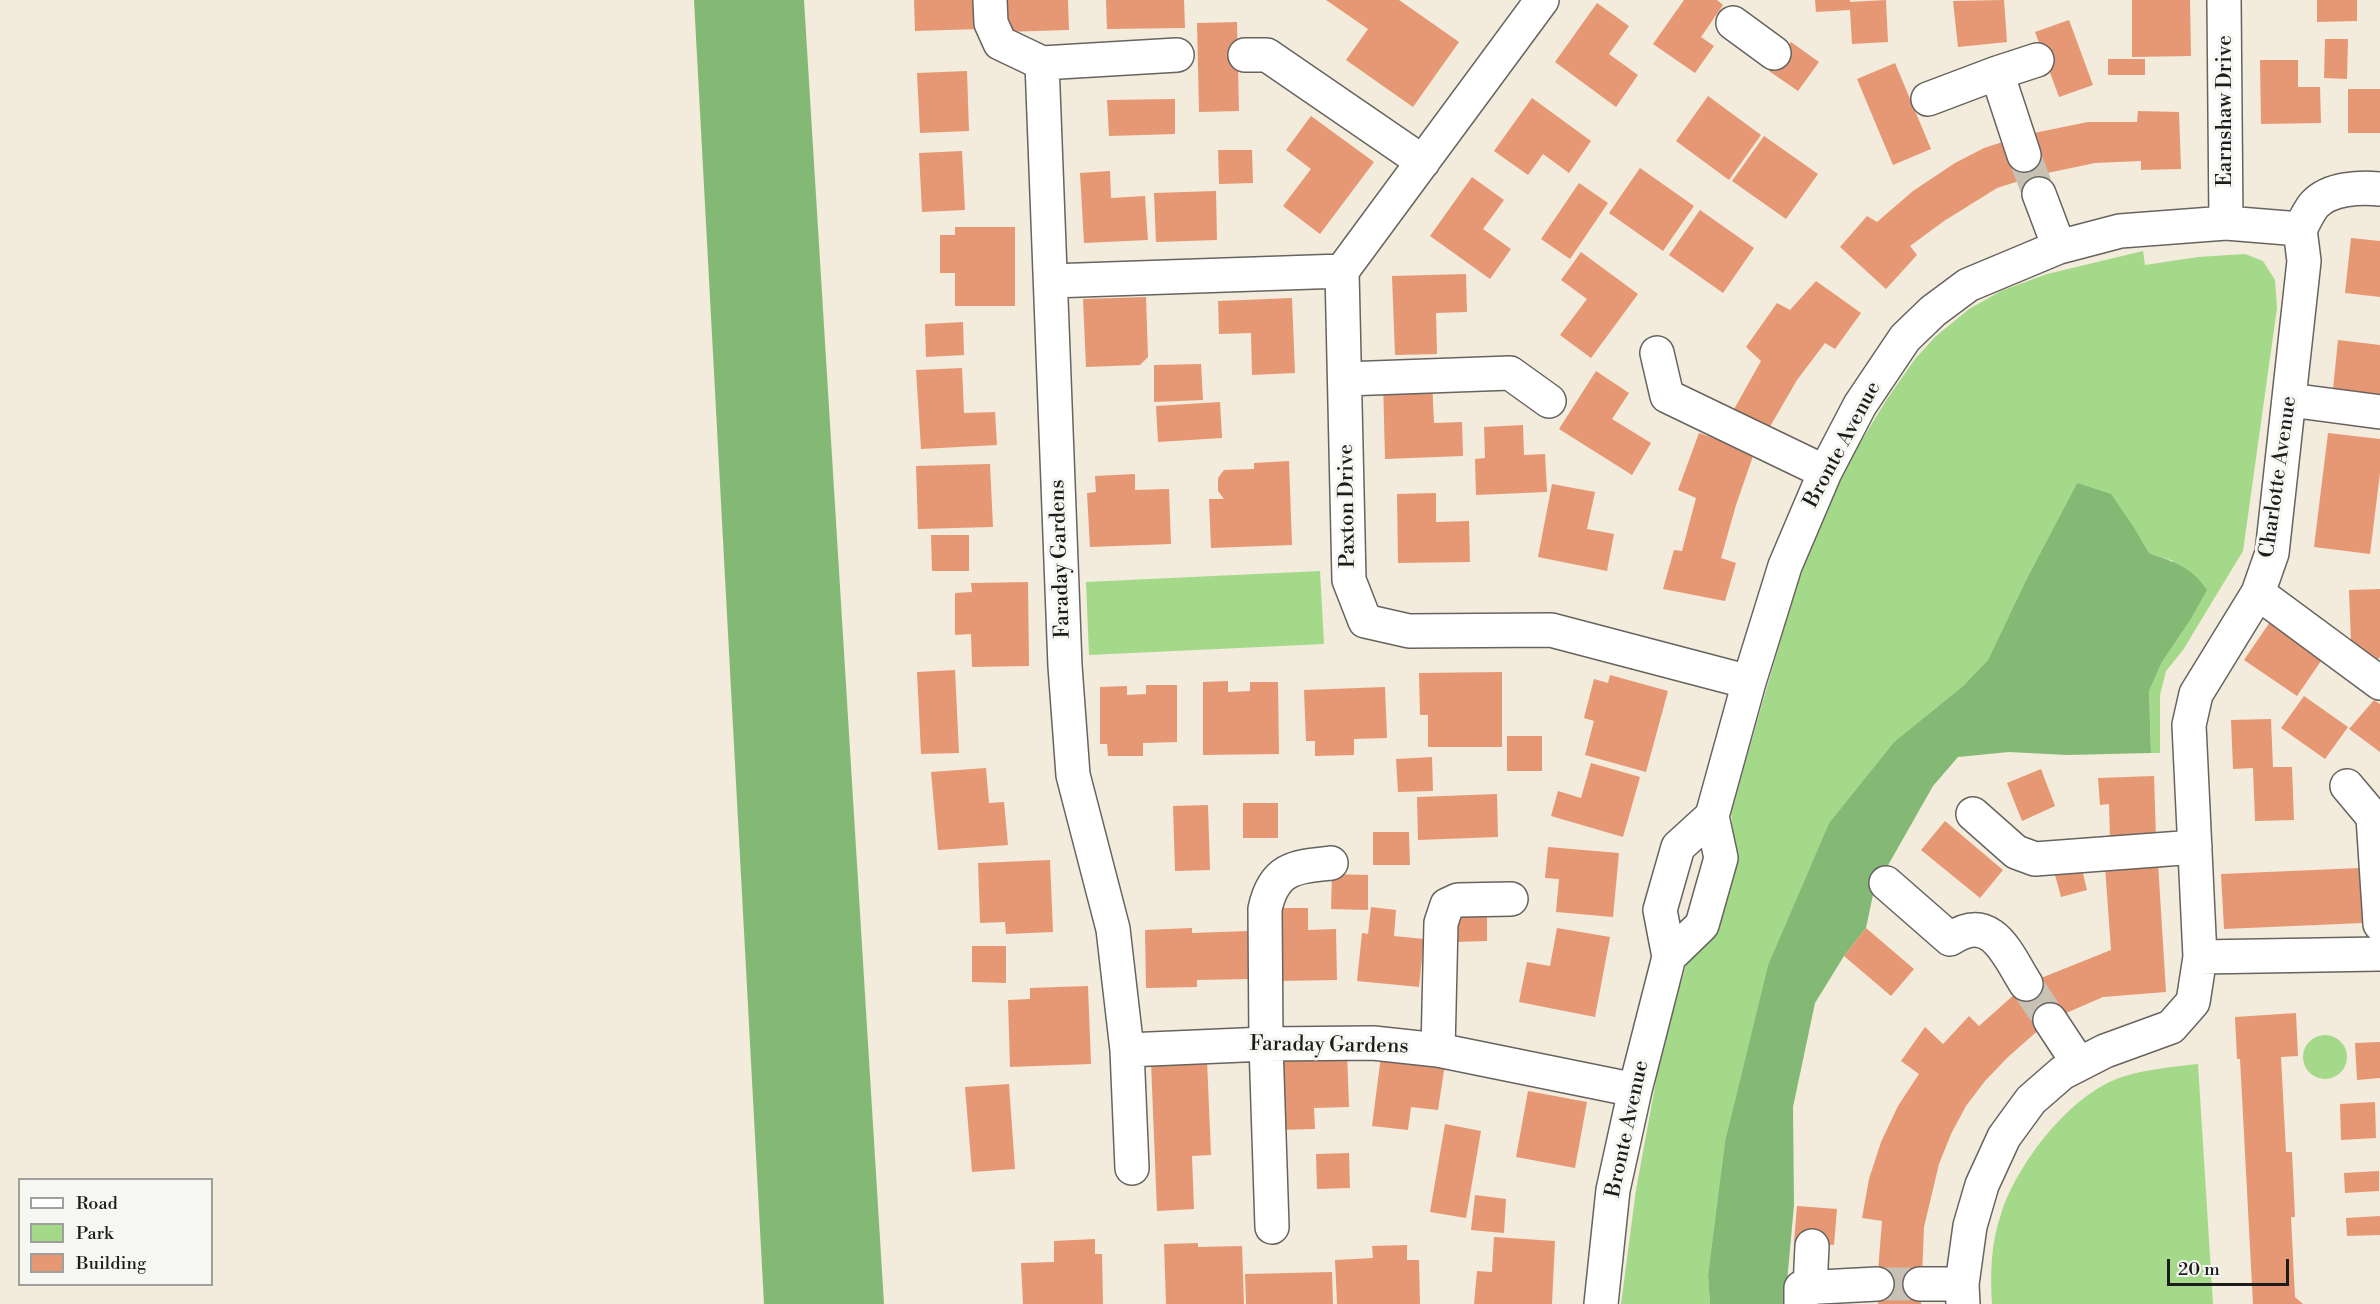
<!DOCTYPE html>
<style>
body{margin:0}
#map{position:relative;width:2380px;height:1304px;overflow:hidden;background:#f3ebdb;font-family:"Libre Bodoni",serif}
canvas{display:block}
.legend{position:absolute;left:18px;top:1178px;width:195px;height:108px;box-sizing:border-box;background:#f6f6f2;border:2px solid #9f9f9c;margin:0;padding:8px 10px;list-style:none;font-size:18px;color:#1c1c1c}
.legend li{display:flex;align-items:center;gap:12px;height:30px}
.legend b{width:30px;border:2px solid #9f9f9c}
.scale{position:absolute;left:2167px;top:1259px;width:122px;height:27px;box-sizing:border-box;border:3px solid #1c1c1c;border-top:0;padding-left:8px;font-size:18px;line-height:21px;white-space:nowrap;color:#1c1c1c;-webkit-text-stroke:4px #f6f6f2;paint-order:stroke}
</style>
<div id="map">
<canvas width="2380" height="1304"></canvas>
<ul class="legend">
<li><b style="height:8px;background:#fff"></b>Road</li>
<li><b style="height:16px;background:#a4d989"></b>Park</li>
<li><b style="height:16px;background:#e69874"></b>Building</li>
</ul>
<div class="scale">20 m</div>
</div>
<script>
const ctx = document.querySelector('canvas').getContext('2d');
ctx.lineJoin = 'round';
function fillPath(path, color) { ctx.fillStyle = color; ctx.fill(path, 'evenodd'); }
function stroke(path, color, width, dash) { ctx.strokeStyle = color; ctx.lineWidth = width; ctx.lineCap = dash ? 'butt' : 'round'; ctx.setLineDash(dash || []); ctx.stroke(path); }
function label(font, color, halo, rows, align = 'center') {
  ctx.font = font + ' "Libre Bodoni",serif'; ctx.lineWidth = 6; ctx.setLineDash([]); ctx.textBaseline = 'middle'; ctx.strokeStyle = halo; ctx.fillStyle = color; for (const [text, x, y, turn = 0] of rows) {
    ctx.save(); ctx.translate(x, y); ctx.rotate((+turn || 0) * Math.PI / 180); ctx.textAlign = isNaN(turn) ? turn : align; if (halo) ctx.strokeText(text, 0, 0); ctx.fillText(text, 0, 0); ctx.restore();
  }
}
fillPath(new Path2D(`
 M 2143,251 L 2145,265 L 2198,257 L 2245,254 L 2263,261 L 2275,280 L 2277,308 L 2243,551 L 2183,650 L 2166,671 L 2160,695 L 2160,753 L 2151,753 L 2149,691 L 2162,662 L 2189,622 L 2173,561 L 2149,553 L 2135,529 L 2077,483 L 2026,580 L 1988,660 L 1963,686 L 1894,742 L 1829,823 L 1768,965 L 1725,1141 L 1708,1275 L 1710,1304 L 1621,1304 L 1636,1190 L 1663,1043 L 1687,962 L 1736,862 L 1731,812 L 1795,590 L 1822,515 L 1854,453 L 1887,399 L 1915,359 L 1935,337 L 1969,309 L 2001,291 L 2047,274 Z
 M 1320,571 L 1324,644 L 1089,655 L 1086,582 Z
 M2303 1057a22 22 0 1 1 44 0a22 22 0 1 1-44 0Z
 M 2198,1064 L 2213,1304 L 1992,1304 C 1990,1273 1991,1243 2001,1214 C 2017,1164 2070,1094 2122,1077 C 2146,1069 2173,1067 2198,1064 Z`), '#a4d989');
fillPath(new Path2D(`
 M 694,0 L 804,0 L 884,1304 L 764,1304 Z
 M 2077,483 L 2111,494 L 2135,529 L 2149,553 C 2174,562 2192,567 2207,590 L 2189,622 L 2162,662 L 2149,691 L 2151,753 L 2067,755 L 2009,752 L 1958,757 L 1933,786 L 1874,890 L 1866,928 L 1844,956 L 1815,1003 L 1793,1107 L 1794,1205 L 1785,1304 L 1710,1304 L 1708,1275 L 1725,1141 L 1768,965 L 1829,823 L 1894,742 L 1963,686 L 1988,660 L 2026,580 Z`), '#83b975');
fillPath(new Path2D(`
 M 914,0 L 979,0 L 980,29 L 915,31 Z
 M 1002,0 L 1068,0 L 1069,30 L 1003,32 Z
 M 1106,0 L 1184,0 L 1185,28 L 1107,29 Z
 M 1326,0 L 1399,0 L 1459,42 L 1413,107 L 1346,60 L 1368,29 Z
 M 1684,0 L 1717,0 L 1723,5 L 1701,37 L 1714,46 L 1695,73 L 1653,44 Z
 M 1815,0 L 1850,0 L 1850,2 L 1886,0 L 1888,42 L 1852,44 L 1850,10 L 1816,12 Z
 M 2004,0 L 2007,42 L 1958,47 L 1953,1 Z
 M 2132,0 L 2190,0 L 2191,56 L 2132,57 Z
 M 2317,0 L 2357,0 L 2357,21 L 2317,22 Z
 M 1597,3 L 1629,26 L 1609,54 L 1638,75 L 1616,107 L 1555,62 Z
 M 2069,20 L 2093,85 L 2059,97 L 2035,32 Z
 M 1237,22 L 1239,111 L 1199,112 L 1197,23 Z
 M 2325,39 L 2348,39 L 2347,79 L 2324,78 Z
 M 1791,42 L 1819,62 L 1798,91 L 1769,71 Z
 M 2108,59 L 2145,59 L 2145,75 L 2108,75 Z
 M 2260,60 L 2298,60 L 2298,87 L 2320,87 L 2321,123 L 2261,124 Z
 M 1895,63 L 1931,149 L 1893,165 L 1857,79 Z
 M 967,71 L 969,131 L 920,133 L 917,73 Z
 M 2348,89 L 2380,89 L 2380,133 L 2348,133 Z
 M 1708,96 L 1761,135 L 1729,180 L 1676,141 Z
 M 1532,98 L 1591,141 L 1569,173 L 1543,154 L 1528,175 L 1494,151 Z
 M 1175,99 L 1175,134 L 1109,136 L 1107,100 Z
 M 2138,111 L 2179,112 L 2181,169 L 2141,170 L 2141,161 L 2095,163 L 2038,175 L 1997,188 L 1944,221 L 1910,246 L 1917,255 L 1886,289 L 1840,247 L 1867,216 L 1877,222 L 1913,191 L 1955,163 L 1984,148 L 2024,135 L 2088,122 L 2137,122 Z
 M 1311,116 L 1374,162 L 1320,234 L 1283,206 L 1311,169 L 1286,150 Z
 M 1764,136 L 1818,174 L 1786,219 L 1732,181 Z
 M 1218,150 L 1252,150 L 1253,183 L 1219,184 Z
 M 962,151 L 965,210 L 922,212 L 919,153 Z
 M 1640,168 L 1694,206 L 1663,251 L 1609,213 Z
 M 1110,171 L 1111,198 L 1145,196 L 1148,240 L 1084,243 L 1080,173 Z
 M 1472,177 L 1504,200 L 1483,229 L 1511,249 L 1490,279 L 1430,236 Z
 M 1579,183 L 1608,203 L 1570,259 L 1541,239 Z
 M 1216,191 L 1217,240 L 1156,242 L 1154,193 Z
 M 1700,210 L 1754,248 L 1723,293 L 1669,255 Z
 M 955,227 L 1015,227 L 1015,306 L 955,306 L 955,273 L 940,273 L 940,235 L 955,235 Z
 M 2351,238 L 2380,241 L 2380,297 L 2345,293 Z
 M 1581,252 L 1638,294 L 1591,358 L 1560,335 L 1587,299 L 1561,280 Z
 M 1466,274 L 1467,312 L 1436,313 L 1437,354 L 1395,355 L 1392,276 Z
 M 1816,281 L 1861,313 L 1835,349 L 1825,343 L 1797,380 L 1753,456 L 1736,505 L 1721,558 L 1736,563 L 1725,601 L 1663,589 L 1674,550 L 1682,551 L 1696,498 L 1678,490 L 1699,433 L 1716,439 L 1733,411 L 1761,361 L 1746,347 L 1777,303 L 1790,310 Z
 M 1146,297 L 1148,357 L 1140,365 L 1086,367 L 1083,299 Z
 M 1292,298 L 1295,373 L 1252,375 L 1251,333 L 1219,334 L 1218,301 Z
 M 963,322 L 964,355 L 926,357 L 925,324 Z
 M 2338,340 L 2380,345 L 2380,405 L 2332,399 Z
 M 1201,364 L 1203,400 L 1154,402 L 1154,365 Z
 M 962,368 L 964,413 L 995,412 L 997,445 L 921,449 L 916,370 Z
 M 1596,371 L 1629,393 L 1612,419 L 1651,443 L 1632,475 L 1559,429 Z
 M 1432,378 L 1434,423 L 1462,422 L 1463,456 L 1385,459 L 1383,380 Z
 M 1220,402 L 1222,438 L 1158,442 L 1156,406 Z
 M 1523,425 L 1524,455 L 1545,454 L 1547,492 L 1476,495 L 1475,459 L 1485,458 L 1484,427 Z
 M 2328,433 L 2380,439 L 2380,473 L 2370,554 L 2314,547 Z
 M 1289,461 L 1292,545 L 1211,548 L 1209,499 L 1224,499 L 1218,491 L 1218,478 L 1224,470 L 1254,469 L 1254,463 Z
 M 990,464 L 993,527 L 918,529 L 916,466 Z
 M 1135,474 L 1135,490 L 1169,489 L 1171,544 L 1090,547 L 1087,493 L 1096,492 L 1095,476 Z
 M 1552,484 L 1595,492 L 1587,529 L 1614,534 L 1607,571 L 1538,557 Z
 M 1436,493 L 1436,522 L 1469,521 L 1470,562 L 1398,563 L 1397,494 Z
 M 931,535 L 969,535 L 969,571 L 932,571 Z
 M 1028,582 L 1029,666 L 972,667 L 971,634 L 955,635 L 955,593 L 972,592 L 971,583 Z
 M 2380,589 L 2380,657 L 2377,661 L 2351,642 L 2349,590 Z
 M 2270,622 L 2323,658 L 2297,696 L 2244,660 Z
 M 955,670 L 959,753 L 921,754 L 917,672 Z
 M 1502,672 L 1502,747 L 1428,747 L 1428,715 L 1420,715 L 1419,673 Z
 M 1610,675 L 1668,691 L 1646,772 L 1585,755 L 1594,721 L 1584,718 L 1594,679 L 1608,683 Z
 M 1228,681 L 1228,692 L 1250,691 L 1250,682 L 1278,682 L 1279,754 L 1203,755 L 1203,682 Z
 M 1146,685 L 1177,685 L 1177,742 L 1143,743 L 1143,756 L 1108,756 L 1107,744 L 1100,744 L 1100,687 L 1127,686 L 1127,695 L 1146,694 Z
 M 1385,687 L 1387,738 L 1354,739 L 1354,755 L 1315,756 L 1315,741 L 1306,741 L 1304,690 Z
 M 2304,696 L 2348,727 L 2325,759 L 2281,728 Z
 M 2374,700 L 2380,704 L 2380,752 L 2349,729 Z
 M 2271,719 L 2273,767 L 2292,767 L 2294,820 L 2255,821 L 2253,768 L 2233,769 L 2231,720 Z
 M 1507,736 L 1542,736 L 1542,771 L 1507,771 Z
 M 1432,757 L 1433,791 L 1398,792 L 1396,759 Z
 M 1591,763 L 1640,777 L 1623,837 L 1551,816 L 1558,791 L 1581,798 Z
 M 986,768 L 989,803 L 1004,802 L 1008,845 L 938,850 L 931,772 Z
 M 2041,769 L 2055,806 L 2022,821 L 2007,783 Z
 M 2154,776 L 2156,837 L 2110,840 L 2109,804 L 2100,805 L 2098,778 Z
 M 1497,794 L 1498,837 L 1418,840 L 1417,797 Z
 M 1243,803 L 1278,803 L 1278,838 L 1243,838 Z
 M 1208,805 L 1210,870 L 1175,871 L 1173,806 Z
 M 1945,821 L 2003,870 L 1980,898 L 1921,850 Z
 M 1373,832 L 1409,832 L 1410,865 L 1373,865 Z
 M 1548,847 L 1619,853 L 1613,917 L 1556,912 L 1559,879 L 1545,878 Z
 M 1050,860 L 1053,932 L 1006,934 L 1005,922 L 980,923 L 978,863 Z
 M 2158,863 L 2166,992 L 2103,997 L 2050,1020 L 2008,1057 L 1985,1081 L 1966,1106 L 1951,1134 L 1939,1164 L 1924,1227 L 1921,1304 L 1878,1304 L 1877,1284 L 1882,1221 L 1862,1218 L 1869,1179 L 1881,1142 L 1898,1106 L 1919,1074 L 1901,1061 L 1925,1027 L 1943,1044 L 1969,1016 L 1979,1026 L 2026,984 L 2111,950 L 2105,866 Z
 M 2081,865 L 2087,890 L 2061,897 L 2054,871 Z
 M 2360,868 L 2363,923 L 2224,929 L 2221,874 Z
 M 1332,874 L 1368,875 L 1368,910 L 1331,909 Z
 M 1371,907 L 1396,910 L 1394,936 L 1424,939 L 1419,987 L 1357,981 L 1362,933 L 1368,934 Z
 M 1454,907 L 1487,907 L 1487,941 L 1455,942 Z
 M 1273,908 L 1308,908 L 1308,930 L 1336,929 L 1337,980 L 1274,981 Z
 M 1192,928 L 1192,933 L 1249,931 L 1250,979 L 1197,980 L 1197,987 L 1146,988 L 1145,930 Z
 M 1557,928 L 1610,937 L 1595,1017 L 1519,1002 L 1527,962 L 1550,966 Z
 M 1866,928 L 1914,969 L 1891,996 L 1844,956 Z
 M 972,946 L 1006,946 L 1006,983 L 972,982 Z
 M 1088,986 L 1091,1064 L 1010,1067 L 1008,1000 L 1030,999 L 1030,988 Z
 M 2296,1013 L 2298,1056 L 2281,1057 L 2286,1152 L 2292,1152 L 2295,1217 L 2291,1217 L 2295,1297 L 2303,1304 L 2253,1304 L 2240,1059 L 2237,1059 L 2235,1017 Z
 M 2380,1042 L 2380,1078 L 2357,1080 L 2355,1043 Z
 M 1347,1052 L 1349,1107 L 1314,1108 L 1315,1129 L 1277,1130 L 1275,1055 Z
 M 1381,1056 L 1445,1064 L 1438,1110 L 1411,1107 L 1408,1130 L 1372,1126 Z
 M 1207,1060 L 1211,1155 L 1192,1156 L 1194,1209 L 1157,1211 L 1151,1062 Z
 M 1009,1084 L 1015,1169 L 972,1172 L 965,1087 Z
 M 1528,1091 L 1587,1102 L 1575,1168 L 1516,1157 Z
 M 2375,1102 L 2376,1138 L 2341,1140 L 2340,1104 Z
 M 1445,1124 L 1481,1131 L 1466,1218 L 1430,1212 Z
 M 1349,1153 L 1350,1188 L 1317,1189 L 1316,1154 Z
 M 2379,1171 L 2379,1191 L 2345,1193 L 2344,1173 Z
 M 1475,1195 L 1506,1199 L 1504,1233 L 1471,1230 Z
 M 1797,1206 L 1837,1209 L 1834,1245 L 1794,1242 Z
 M 2380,1216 L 2380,1235 L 2347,1236 L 2346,1218 Z
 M 1494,1237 L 1555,1241 L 1552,1304 L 1474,1304 L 1477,1271 L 1492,1272 Z
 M 1095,1239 L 1095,1254 L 1102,1254 L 1103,1304 L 1023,1304 L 1021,1263 L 1054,1262 L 1054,1241 Z
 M 1198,1243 L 1198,1247 L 1242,1246 L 1244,1304 L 1166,1304 L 1164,1244 Z
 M 1407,1245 L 1407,1260 L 1419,1260 L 1420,1304 L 1337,1304 L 1335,1260 L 1373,1258 L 1372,1246 Z
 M 1332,1272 L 1333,1304 L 1246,1304 L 1245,1274 Z`), '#e69874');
stroke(new Path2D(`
 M 2024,155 L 2039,194
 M 2026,984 L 2050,1020
 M 1877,1284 L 1920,1284`), '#c8c2b5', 33, [33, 16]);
const minor = new Path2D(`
 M 990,0 L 991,23 L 1000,43 L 1042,63 L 1177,55
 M 1542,0 L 1342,271 L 1349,580 L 1365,621 L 1409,631 L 1551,630 L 1749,682
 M 2224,0 L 2226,223
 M 1733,23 L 1774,53
 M 1245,55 L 1267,55 L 1423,162
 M 1042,63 L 1065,666 L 1073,775 L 1113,929 L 1127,1050 L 1132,1168
 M 1997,73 L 2037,60
 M 1928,99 L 1997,73 L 2024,155
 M 2039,194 L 2059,247
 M 1051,281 L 1342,271
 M 1657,353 L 1667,396 L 1825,472
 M 1345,379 L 1510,373 L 1549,401
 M 2290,400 L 2380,412
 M 2258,593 L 2380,683
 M 2347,786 L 2373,817 L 2380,924
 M 1973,814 L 2016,852 L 2035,859 L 2195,847
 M 1712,816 L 1678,847 L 1660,910 L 1669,957 L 1702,925 L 1721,858 L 1712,816 L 1749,682 L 1785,566 L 1825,472 L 1860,405 L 1905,338 L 1933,311 L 1968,285 L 2059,247 L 2120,231 L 2226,223 L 2300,229 C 2305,221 2309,210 2315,204 C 2330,188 2361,187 2380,189
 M 1886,883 L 1950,939 C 1992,911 2007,954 2026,984
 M 2200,957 L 2380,954
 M 2050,1020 L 2079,1064
 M 1127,1050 L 1266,1044 L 1373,1043 L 1438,1050 L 1635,1090
 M 1438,1050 L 1441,923 L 1447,905 L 1458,900 L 1511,899
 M 1272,1227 L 1266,1044 L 1265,909 C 1274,868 1294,867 1331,863
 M 1920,1284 L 1962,1284
 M 1810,1288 L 1812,1246
 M 1601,1304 L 1613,1190 L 1635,1090 L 1669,957
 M 1801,1304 L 1801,1288 L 1877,1284
 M 1963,1304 L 1962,1284 L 1970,1226 L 1982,1185 L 2004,1137 L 2031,1100 L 2062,1073 L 2105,1051 L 2171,1027 L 2193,1002 L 2200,957 L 2189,725 L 2196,694 L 2258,593 L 2272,553 L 2304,261 L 2300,229`);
stroke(minor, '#67645f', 36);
stroke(minor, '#fff', 33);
label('21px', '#1c1c1c', '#f6f6f2', [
 ["Earnshaw Drive",2226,111,-90],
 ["Bronte Avenue",1843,445,-62],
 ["Charlotte Avenue",2279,477,-82],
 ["Paxton Drive",1348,506,-91],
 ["Faraday Gardens",1061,559,-92],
 ["Faraday Gardens",1329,1046,1],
 ["Bronte Avenue",1628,1129,-78]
]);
</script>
